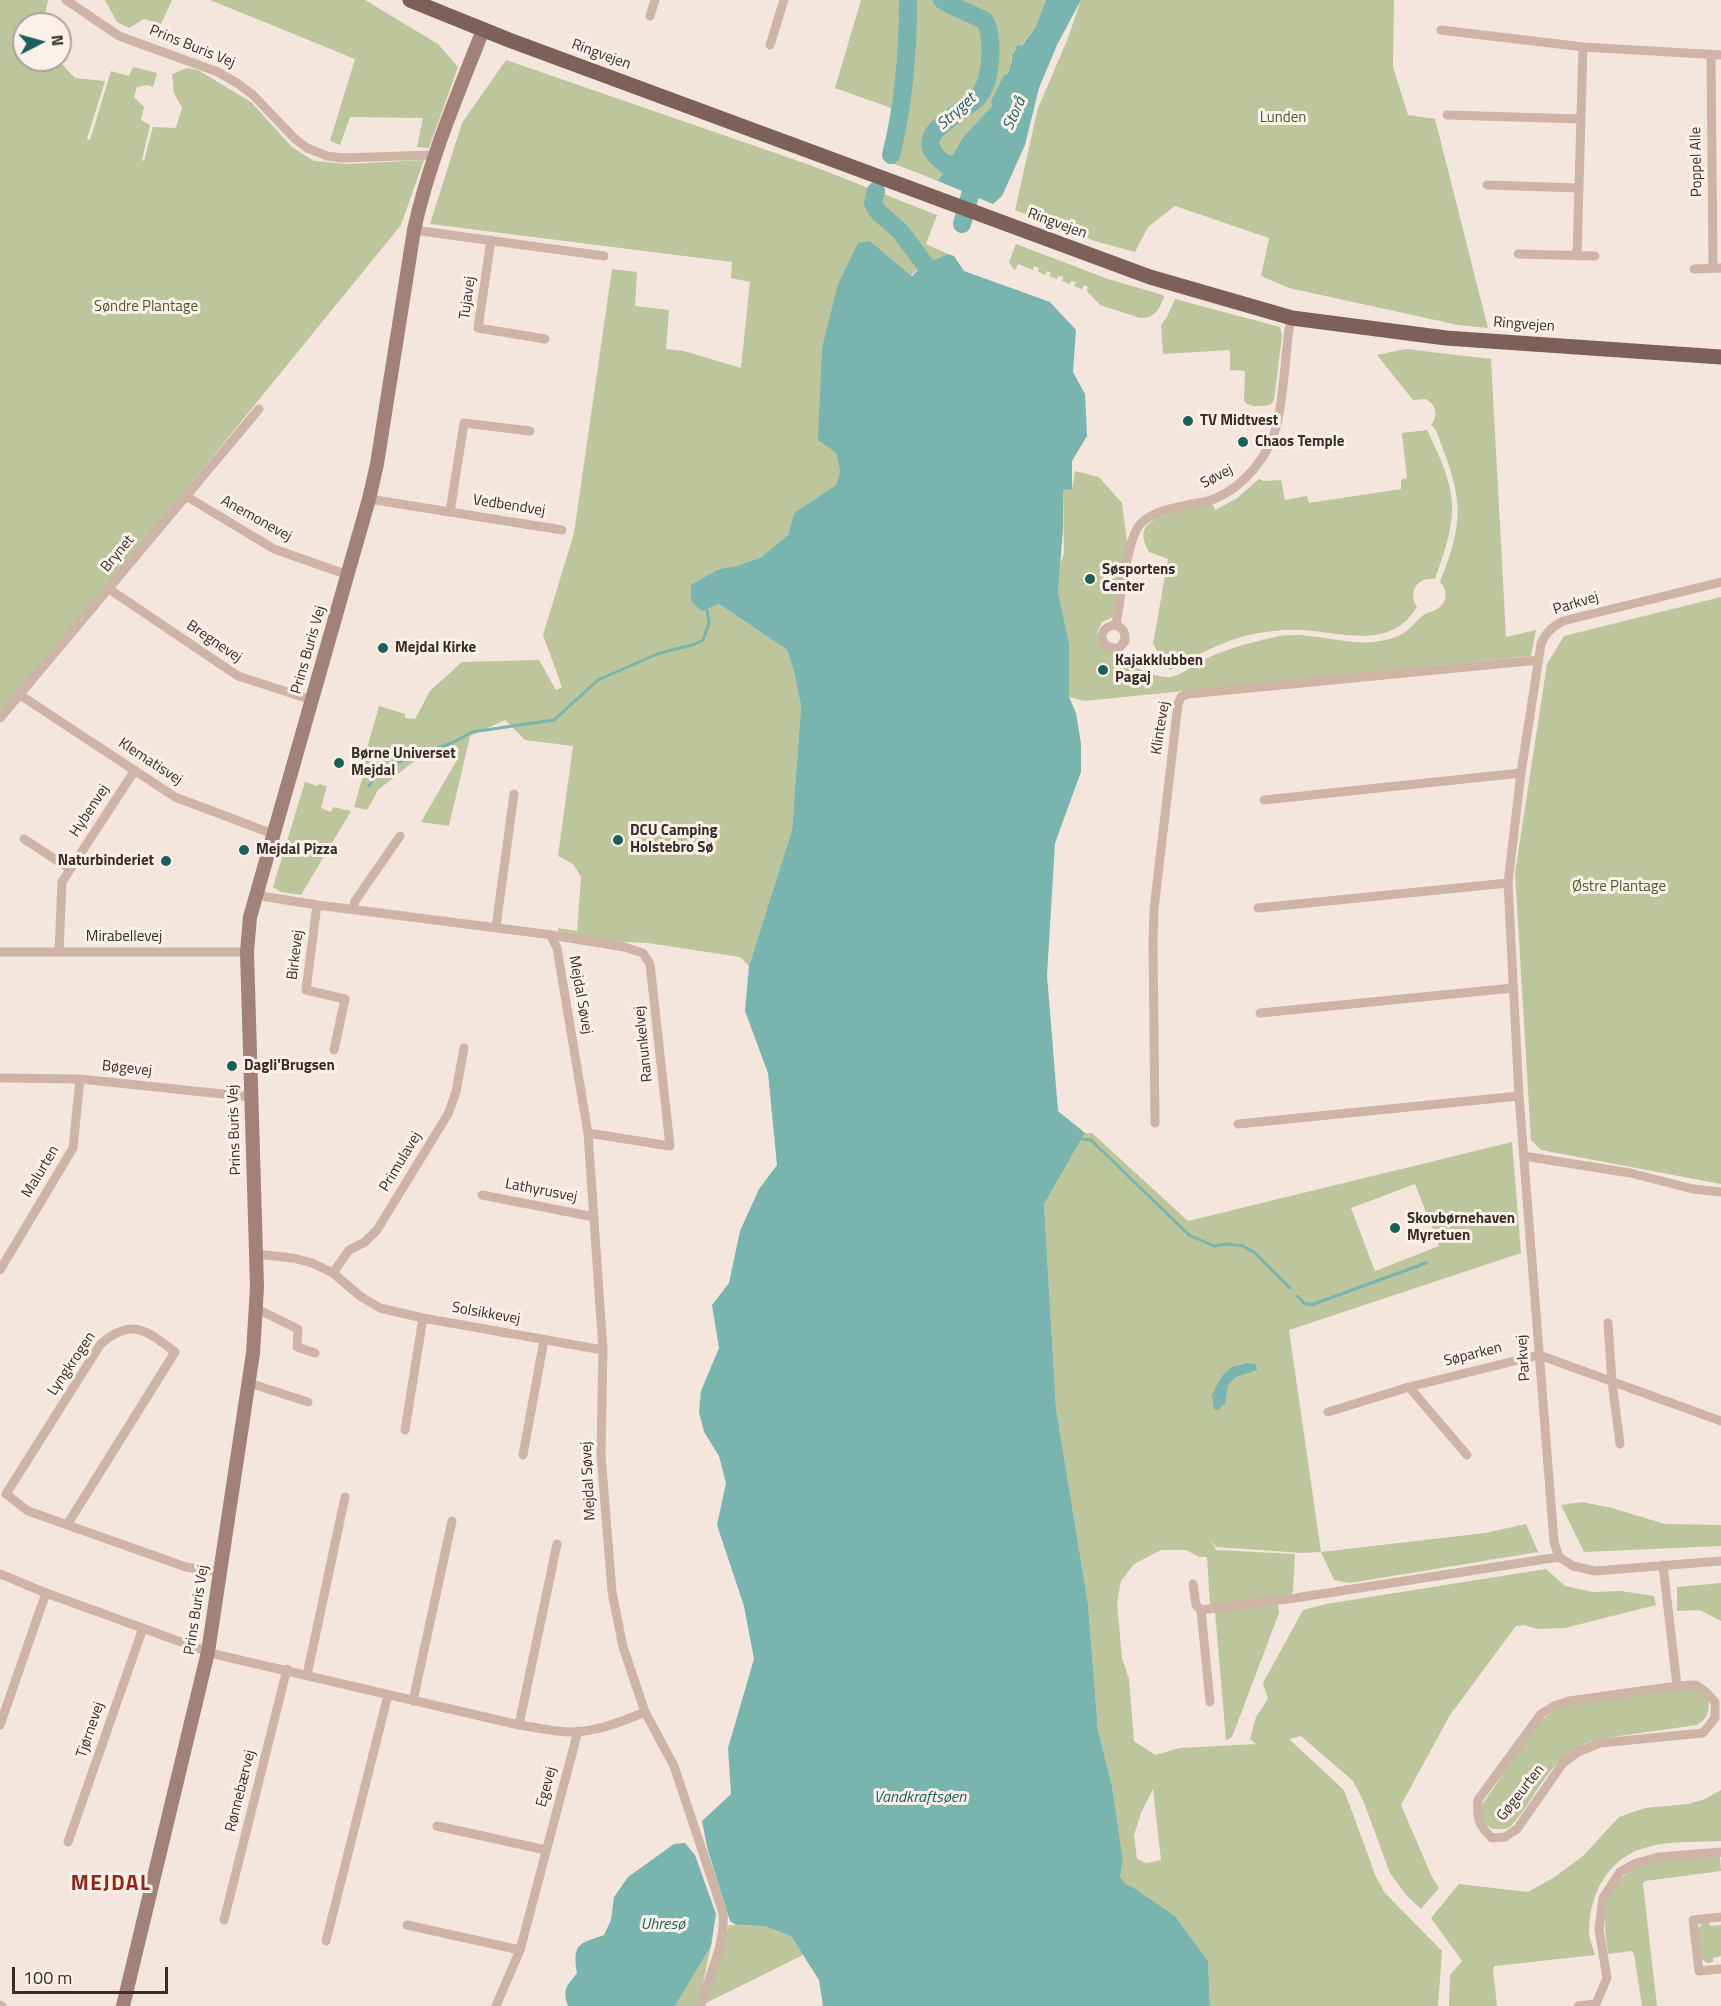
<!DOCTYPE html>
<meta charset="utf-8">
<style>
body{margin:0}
#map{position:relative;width:1721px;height:2006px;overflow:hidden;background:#f4e6dd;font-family:"Titillium Web",sans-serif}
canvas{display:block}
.north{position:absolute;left:12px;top:12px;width:60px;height:60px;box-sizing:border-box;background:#fbf1ea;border:2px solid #aea29c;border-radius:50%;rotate:84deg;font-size:16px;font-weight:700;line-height:24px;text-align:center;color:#3a2c28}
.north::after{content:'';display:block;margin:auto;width:21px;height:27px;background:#1a5f5a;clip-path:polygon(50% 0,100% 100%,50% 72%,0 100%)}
.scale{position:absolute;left:12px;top:1967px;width:156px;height:27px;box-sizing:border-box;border:3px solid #3a2c28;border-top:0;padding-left:8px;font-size:18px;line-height:21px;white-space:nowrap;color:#3a2c28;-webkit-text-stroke:4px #fbf1ea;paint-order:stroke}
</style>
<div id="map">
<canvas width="1721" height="2006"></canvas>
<div class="north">N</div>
<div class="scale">100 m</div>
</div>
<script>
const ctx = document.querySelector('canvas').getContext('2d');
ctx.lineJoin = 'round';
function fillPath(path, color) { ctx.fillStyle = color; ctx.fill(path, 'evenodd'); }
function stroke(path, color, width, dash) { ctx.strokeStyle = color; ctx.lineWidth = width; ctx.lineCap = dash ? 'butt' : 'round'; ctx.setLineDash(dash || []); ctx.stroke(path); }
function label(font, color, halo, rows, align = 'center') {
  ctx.font = font + ' "Titillium Web",sans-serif'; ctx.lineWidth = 6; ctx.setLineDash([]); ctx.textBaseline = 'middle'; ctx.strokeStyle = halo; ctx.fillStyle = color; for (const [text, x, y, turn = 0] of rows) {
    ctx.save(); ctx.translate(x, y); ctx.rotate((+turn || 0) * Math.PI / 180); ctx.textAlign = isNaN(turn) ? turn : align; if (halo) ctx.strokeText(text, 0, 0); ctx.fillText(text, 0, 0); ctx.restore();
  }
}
fillPath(new Path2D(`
 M 0,0 L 48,0 L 43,24 L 24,24 L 24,60 L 58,60 L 75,78 L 105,81 L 87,139 L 90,140 L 111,71 L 129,76 L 133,67 L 157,73 L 153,87 L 147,85 L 137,87 L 134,97 L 144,107 L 141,120 L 150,125 L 142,160 L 144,161 L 153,127 L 176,128 L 182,108 L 174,93 L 172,74 L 187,68 L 198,70 L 251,102 L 292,147 L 314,161 L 347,164 L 424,160 L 401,225 L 0,718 Z
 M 105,0 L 172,0 L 161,24 L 144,19 L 129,28 L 117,22 Z
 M 210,0 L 365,0 L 438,44 L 458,67 L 429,148 L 417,147 L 423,118 L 350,117 L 340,145 L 330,141 L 355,59 Z
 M 861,0 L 1046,0 L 1035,28 L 1011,57 L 1012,61 L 1008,74 L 1004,75 L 991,101 L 992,106 L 963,137 L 938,181 L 884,160 L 897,110 L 835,88 Z
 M 1081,0 L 1394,0 L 1393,67 L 1408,115 L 1435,119 L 1488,328 L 1458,325 L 1289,288 L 1261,276 L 1269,238 L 1175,206 L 1148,227 L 1135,252 L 1098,242 L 1015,210 L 1038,108 L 1068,38 Z
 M 506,60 L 810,165 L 937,215 L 926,244 L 948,254 L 924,264 L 911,275 L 870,241 L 836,453 L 840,471 L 836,485 L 794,513 L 788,535 L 760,558 L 736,566 L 719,569 L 692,585 L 692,593 L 712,605 L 719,604 L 787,650 L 794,672 L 801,706 L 792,830 L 749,966 L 740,957 L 648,943 L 605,941 L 559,934 L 558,928 L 577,931 L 581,877 L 573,864 L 558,856 L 573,746 L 525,740 L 505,720 L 470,736 L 449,826 L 421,822 L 458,758 L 422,755 L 378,790 L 367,810 L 354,807 L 365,769 L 360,773 L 379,706 L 405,714 L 405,718 L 415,719 L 430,691 L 462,662 L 539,660 L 556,690 L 562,687 L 543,635 L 574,533 L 612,269 L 637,272 L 635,306 L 669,310 L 666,349 L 684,351 L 741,368 L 750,282 L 731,278 L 732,262 L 430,224 L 462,123 Z
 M 1016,244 L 1108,279 L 1163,295 L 1164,297 C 1159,310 1155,318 1140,318 L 1100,305 L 1087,291 L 1088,287 L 1084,285 L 1082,289 L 1074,286 L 1076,282 L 1071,281 L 1070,284 L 1062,281 L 1063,277 L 1058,276 L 1057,279 L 1049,276 L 1051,273 L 1047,271 L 1045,275 L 1038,272 L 1039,268 L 1034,266 L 1033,270 L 1018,264 L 1015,270 L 1012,267 L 1009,262 Z
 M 1175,299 L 1280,327 L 1282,336 L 1274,400 L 1271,404 C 1263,407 1249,408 1244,401 L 1245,371 L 1230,370 L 1230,350 L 1163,354 L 1161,325 L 1167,317 Z
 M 1406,349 L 1491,359 L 1506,637 L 1536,630 L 1531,656 L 1085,701 L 1069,697 L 1069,643 L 1058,592 L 1060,565 L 1064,553 L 1063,489 L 1072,489 L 1075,471 L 1099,477 L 1122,503 L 1127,542 L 1113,617 L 1102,622 L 1097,632 L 1100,644 C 1120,656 1140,674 1164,677 C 1178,679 1190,667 1201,661 C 1225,649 1249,643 1275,637 C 1311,629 1349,649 1385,640 C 1390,639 1397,637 1402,634 C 1412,629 1420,614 1430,612 C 1445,608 1451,594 1440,582 C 1467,515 1461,496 1436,430 L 1431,425 C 1439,415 1436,405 1426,399 L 1413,400 L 1377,355 Z
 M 1427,430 C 1458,494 1460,511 1435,579 C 1418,576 1407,592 1417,607 C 1390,651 1343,632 1300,630 C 1287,629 1272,631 1259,633 C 1227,638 1198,655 1170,670 L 1153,644 L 1168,559 L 1149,552 C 1140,536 1141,526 1159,517 L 1212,502 L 1215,510 L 1236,499 L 1259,479 L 1264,481 L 1281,480 L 1285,500 L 1307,496 L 1309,503 L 1401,489 L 1401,480 L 1407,478 L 1402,433 Z
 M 1721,597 L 1721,1184 L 1541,1150 L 1531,1140 L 1515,873 L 1547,664 L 1564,636 Z
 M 305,782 L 318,786 L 319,784 L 327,786 L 321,808 L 331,812 L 333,807 L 351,811 L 301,895 L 281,892 L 273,887 Z
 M 1085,1133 L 1092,1133 L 1188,1221 L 1512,1142 L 1521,1253 L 1289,1330 L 1321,1552 L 1485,1533 L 1526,1524 L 1538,1552 L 1350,1583 L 1334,1580 L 1321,1552 L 1302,1553 L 1216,1547 L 1211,1540 L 1216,1550 L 1295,1554 L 1293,1591 L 1290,1596 L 1210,1605 L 1207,1557 L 1199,1557 L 1186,1550 L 1161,1550 L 1134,1564 L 1121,1581 L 1117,1603 L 1122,1658 L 1129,1679 L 1134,1741 L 1155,1755 L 1180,1748 L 1256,1744 L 1250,1739 L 1256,1717 L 1268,1699 L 1263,1683 L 1303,1610 L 1326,1604 L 1546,1569 L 1565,1586 L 1593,1592 L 1621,1591 L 1654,1596 L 1656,1605 L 1565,1628 L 1537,1629 L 1524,1625 L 1516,1626 L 1450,1715 L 1401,1805 L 1432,1877 L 1439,1888 L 1421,1909 L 1407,1896 L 1390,1873 L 1363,1800 L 1353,1781 L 1301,1736 L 1289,1739 L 1344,1790 L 1376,1877 L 1385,1893 L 1442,1951 L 1438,2006 L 1210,2006 L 1208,1961 L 1175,1916 L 1134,1888 L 1126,1884 L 1120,1877 L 1123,1860 L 1112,1786 L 1098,1730 L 1088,1604 L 1056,1408 L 1044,1204 ZM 1415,1184 L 1439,1246 L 1375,1271 L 1351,1208 ZM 1153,1789 L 1161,1860 L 1146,1863 L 1137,1859 L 1134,1835 L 1141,1813 Z
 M 1582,1502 L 1612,1508 L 1665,1524 L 1721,1525 L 1721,1546 L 1584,1552 L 1561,1505 Z
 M 1721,1583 L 1721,1621 L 1700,1610 L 1677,1611 L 1677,1587 Z
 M 1278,1604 L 1279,1613 L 1234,1732 L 1231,1738 L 1226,1740 L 1215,1612 Z
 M 1687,1688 L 1696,1689 L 1708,1699 C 1710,1711 1708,1718 1697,1725 L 1598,1739 C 1548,1754 1542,1791 1511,1826 L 1506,1829 L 1493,1829 C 1483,1824 1480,1817 1482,1805 L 1536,1725 L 1552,1712 L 1565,1706 Z
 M 1721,1790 L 1721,1841 C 1700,1842 1677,1841 1656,1845 C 1613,1852 1591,1887 1589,1928 C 1588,1936 1593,1947 1595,1955 L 1495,1966 L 1493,1969 L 1497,2006 L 1449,2006 L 1450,1975 L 1462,1961 L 1431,1918 L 1459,1884 L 1528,1892 L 1553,1878 L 1583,1856 L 1619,1817 L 1645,1808 L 1688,1804 L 1705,1799 Z
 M 1716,1855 L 1720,1857 L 1721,1871 L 1645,1881 L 1643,1884 L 1657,2006 L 1642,2006 L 1634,1954 L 1632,1951 L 1608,1954 C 1606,1937 1603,1920 1606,1903 C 1608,1895 1612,1889 1617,1883 C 1643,1853 1679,1858 1716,1855 Z
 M 1709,1922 L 1710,1926 L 1721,1925 L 1721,1956 L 1713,1958 L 1713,1962 L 1707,1963 L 1702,1959 L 1698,1929 L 1702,1923 Z
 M 729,1925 L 764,1926 L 791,1936 L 803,1955 L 704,2004 Z
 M 711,1946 L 698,2006 L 675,2006 Z`), '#bcc59b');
fillPath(new Path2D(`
 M 1046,0 L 1081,0 L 1057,45 L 1039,88 L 1025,145 L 1002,196 L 993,204 L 938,181 L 963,137 L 992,106 L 991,101 L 1004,75 L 1008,74 L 1012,61 L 1012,55 L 1017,49 L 1016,46 L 1022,45 L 1035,28 Z
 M 870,241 L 912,276 L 924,264 L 948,254 L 954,256 L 964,271 L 1050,302 L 1076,330 L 1073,372 L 1085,394 L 1087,436 L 1072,461 L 1072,489 L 1063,490 L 1063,529 L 1058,592 L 1069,643 L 1069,697 L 1076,713 L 1081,744 L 1081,772 L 1055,843 L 1047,975 L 1058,1111 L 1085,1133 L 1044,1204 L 1056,1408 L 1088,1604 L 1098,1730 L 1112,1786 L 1123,1860 L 1120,1877 L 1126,1884 L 1134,1888 L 1175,1916 L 1208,1961 L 1210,2006 L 823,2006 L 819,1980 L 791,1936 L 764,1926 L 736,1925 L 730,1921 L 708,1851 L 702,1821 L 731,1794 L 728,1748 L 754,1659 L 744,1606 L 717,1525 L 726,1483 L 719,1456 L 704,1432 L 699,1412 L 701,1391 L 719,1348 L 712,1305 L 729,1283 L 740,1231 L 759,1189 L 777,1165 L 768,1073 L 745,1011 L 749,966 L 792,830 L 801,706 L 794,672 L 787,650 L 719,604 C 712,605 709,609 702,611 C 688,599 692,602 691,585 L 719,569 L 736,566 L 760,558 L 788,535 L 794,513 L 836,485 L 840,471 L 836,453 L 818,440 L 822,348 L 838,284 L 858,243 Z
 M 1247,1363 L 1256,1364 L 1257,1370 L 1236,1377 L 1228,1385 L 1225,1403 L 1218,1410 L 1214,1409 L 1212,1395 L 1222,1376 L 1232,1367 Z
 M 685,1843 L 695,1855 L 716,1914 L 711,1946 L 675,2006 L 568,2006 C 562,1989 567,1986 577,1973 C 572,1943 579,1944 604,1935 L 611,1920 L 614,1897 L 628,1877 L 674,1844 Z`), '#79b4af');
stroke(new Path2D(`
 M 369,786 L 376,776 L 394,764 L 454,742 L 472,732 L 554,720 L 598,680 L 657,654 L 695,644 L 703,640 L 709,623 L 707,610
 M 1081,1139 L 1091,1140 L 1189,1235 L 1214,1246 L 1226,1244 L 1243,1246 L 1255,1253 L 1290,1288
 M 1297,1296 L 1304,1303 L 1311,1305 L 1426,1263`), '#79b4af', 3);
stroke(new Path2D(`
 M 942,0 C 956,9 971,13 985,21 C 994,39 992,81 978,97 C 961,116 902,135 947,165 L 969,162
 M 891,155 C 904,104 908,53 908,0
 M 876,191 L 873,203 L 877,211 L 900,231 L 938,282
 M 962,224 L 970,195 L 983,174`), '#79b4af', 18);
stroke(new Path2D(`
 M 66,0 L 119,36 L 218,72 L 237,83 L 253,95 L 294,138 L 307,148 L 327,156 L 342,158 L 434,155
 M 650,16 L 655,0
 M 1441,30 L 1583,47 L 1721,55
 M 770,45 L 784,0
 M 1711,54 L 1713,268
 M 1447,115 L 1581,119
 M 1487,185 L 1579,188
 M 414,230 L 604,256
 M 491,240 L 478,328 L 545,339
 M 1518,254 L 1595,256
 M 1577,256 L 1583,47
 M 1694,269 L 1721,268
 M 186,496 L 274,549 L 348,575
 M 369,499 L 562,530
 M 450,512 L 464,423 L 530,431
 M 1721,582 L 1563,621 C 1552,627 1546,632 1541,644 L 1521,773 L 1508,883 L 1519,1096 L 1554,1542 L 1559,1557 L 1573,1566 L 1595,1571 L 1721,1561
 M 109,589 L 238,676 L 312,700
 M 1116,625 C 1124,629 1125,632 1125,641 L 1119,648 C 1098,651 1096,626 1116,625 C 1120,602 1127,544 1138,527 C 1148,512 1171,509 1187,505 C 1196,503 1206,502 1214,499 C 1244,487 1270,455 1277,424 C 1284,393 1285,360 1289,329 L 1292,318
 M 20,695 L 175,797 L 273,834
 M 0,718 L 259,409
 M 1264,800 L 1521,773
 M 24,839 L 70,869
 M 256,893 L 267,897 L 317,905 L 545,934 L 624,947 L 643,953 L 650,964 L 670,1146 L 588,1133
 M 317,905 L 306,990 L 345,999 L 334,1050
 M 1258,908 L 1508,883
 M 353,909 L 355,901 L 400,836
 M 496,927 L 514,794
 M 551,936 L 557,948 L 588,1133 L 603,1350 L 601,1455 L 612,1592 L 623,1647 L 645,1712 L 674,1766 L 723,1913 C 726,1945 708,1975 701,2006
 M 0,952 L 247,952
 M 59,952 L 62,882 L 135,770
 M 1260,1013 L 1513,988
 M 0,1078 L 80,1079 L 251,1097
 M 1155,1123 L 1153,943 L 1154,909 L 1178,704 L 1181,697 L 1188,694 L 1539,660
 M 1238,1124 L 1519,1096
 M 1524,1156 L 1630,1173 L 1693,1189 L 1721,1192
 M 482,1195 L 594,1217
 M 256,1254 L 293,1258 L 312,1263 L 333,1273 L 360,1296 L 380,1308 L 423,1318 L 603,1350
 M 0,1270 L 73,1148 L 80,1079
 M 333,1273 L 349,1250 L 365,1242 L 377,1230 L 448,1114 L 456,1092 L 464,1048
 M 257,1309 L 298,1329 L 297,1347 L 315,1353
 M 1608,1323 L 1612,1382 L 1620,1444
 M 249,1383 L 308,1402
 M 1409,1387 L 1467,1455
 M 1328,1412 L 1409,1387 L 1539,1355 L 1721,1421
 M 405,1430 L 423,1318
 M 523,1455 L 544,1340
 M 67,1525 L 175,1352 C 147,1330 130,1317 100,1345 L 6,1494 L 28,1511 L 186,1567 L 220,1572
 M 1663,1565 L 1677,1686 L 1696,1685 L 1707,1693 L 1715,1702 L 1715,1718 L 1703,1733 L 1600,1743 L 1578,1752 L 1563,1763 L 1517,1829 L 1505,1837 L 1492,1838 C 1479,1826 1476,1818 1478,1800 L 1541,1714 L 1554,1706 L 1569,1701 L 1677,1686
 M 0,1574 L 46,1593 L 214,1654 L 519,1725 C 535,1727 551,1731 567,1732 C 594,1733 621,1722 645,1712
 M 1193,1584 L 1196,1605 L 1201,1610 L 1210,1702
 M 1201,1610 L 1295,1598 L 1559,1557
 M 307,1675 L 345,1497
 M 413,1701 L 452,1521
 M 0,1725 L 46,1593
 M 519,1725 L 557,1544
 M 437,1826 L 546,1850
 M 68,1842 L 143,1628
 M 1721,1917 L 1693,1920 L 1699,1971 L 1721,1969
 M 224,1920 L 287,1669
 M 407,1925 L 520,1950
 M 326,1941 L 388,1695
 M 0,2005 L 2,2006
 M 496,2006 L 520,1950 L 578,1731
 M 1578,2006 L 1595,2004
 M 1595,2006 L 1607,1978 L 1599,1929 L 1603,1898 L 1620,1872 L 1636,1863 L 1659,1857 L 1721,1852`), '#ceb4a7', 9);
stroke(new Path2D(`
 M 123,2006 L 208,1652 L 253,1353 L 257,1287 L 247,952 L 250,917 L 369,499 L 377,464 L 414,230 C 429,161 457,96 483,30`), '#a28278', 14);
stroke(new Path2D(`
 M 410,0 L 509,40 L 1150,277 L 1292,318 L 1446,338 L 1721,357`), '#7d6058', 15);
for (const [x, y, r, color] of [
 [1188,421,6,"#1a5f5a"],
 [1243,442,6,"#1a5f5a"],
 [1090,579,6,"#1a5f5a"],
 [383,648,6,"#1a5f5a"],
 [1103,670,6,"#1a5f5a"],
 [339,763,6,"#1a5f5a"],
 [618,840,6,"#1a5f5a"],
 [244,850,6,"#1a5f5a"],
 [166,861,6,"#1a5f5a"],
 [232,1066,6,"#1a5f5a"],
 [1395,1228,6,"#1a5f5a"]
]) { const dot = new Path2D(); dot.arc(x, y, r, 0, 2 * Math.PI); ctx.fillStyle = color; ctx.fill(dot); stroke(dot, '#fbf1ea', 2); }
label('15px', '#3a2c28', '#fbf1ea', [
 ["Prins Buris Vej",192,47,22],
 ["Ringvejen",601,55,20],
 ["Poppel Alle",1697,162,-91],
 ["Ringvejen",1057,224,20],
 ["Tujavej",468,298,-82],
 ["Ringvejen",1524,325,4],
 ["Søvej",1217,477,-28],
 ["Vedbendvej",509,506,9],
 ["Anemonevej",256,519,29],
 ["Brynet",118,554,-50],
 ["Parkvej",1576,604,-17],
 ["Bregnevej",214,642,34],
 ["Prins Buris Vej",309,650,-74],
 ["Klintevej",1161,728,-81],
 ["Klematisvej",150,762,33],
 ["Hybenvej",90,811,-57],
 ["Mirabellevej",124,937],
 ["Birkevej",296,955,-83],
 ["Mejdal Søvej",580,995,80],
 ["Ranunkelvej",644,1044,-96],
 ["Bøgevej",127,1069,6],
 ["Prins Buris Vej",235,1130,-92],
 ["Primulavej",401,1162,-59],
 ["Malurten",41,1172,-59],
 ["Lathyrusvej",541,1191,11],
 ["Solsikkevej",486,1314,10],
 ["Søparken",1473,1355,-14],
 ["Parkvej",1524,1358,-94],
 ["Lyngkrogen",72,1364,-56],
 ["Mejdal Søvej",589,1481,-93],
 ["Prins Buris Vej",197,1610,-81],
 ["Tjørnevej",91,1730,-71],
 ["Egevej",547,1787,-75],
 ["Rønnebærvej",241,1791,-76],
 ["Gøgeurten",1521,1793,-52]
]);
label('15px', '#4f5a2a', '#fbf1ea', [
 ["Lunden",1283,118],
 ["Søndre Plantage",146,307],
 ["Østre Plantage",1619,887]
]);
label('bold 15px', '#3a2c28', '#fbf1ea', [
 ["TV Midtvest",1200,421],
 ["Chaos Temple",1255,442],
 ["Søsportens",1102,570],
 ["Center",1102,587],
 ["Mejdal Kirke",395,648],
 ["Kajakklubben",1115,661],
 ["Pagaj",1115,678],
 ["Børne Universet",351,754],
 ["Mejdal",351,771],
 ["DCU Camping",630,831],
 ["Holstebro Sø",630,848],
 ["Mejdal Pizza",256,850],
 ["Naturbinderiet",154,861,"right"],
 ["Dagli'Brugsen",244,1066],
 ["Skovbørnehaven",1407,1219],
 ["Myretuen",1407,1236]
], 'left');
label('italic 16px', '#1a5f5a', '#fbf1ea', [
 ["Stryget",957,112,-42],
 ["Storå",1015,114,-66],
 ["Vandkraftsøen",920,1798],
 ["Uhresø",663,1925]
]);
ctx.letterSpacing = '1.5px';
label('bold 21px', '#90271b', '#fbf1ea', [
 ["MEJDAL",111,1885]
]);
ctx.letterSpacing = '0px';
</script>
